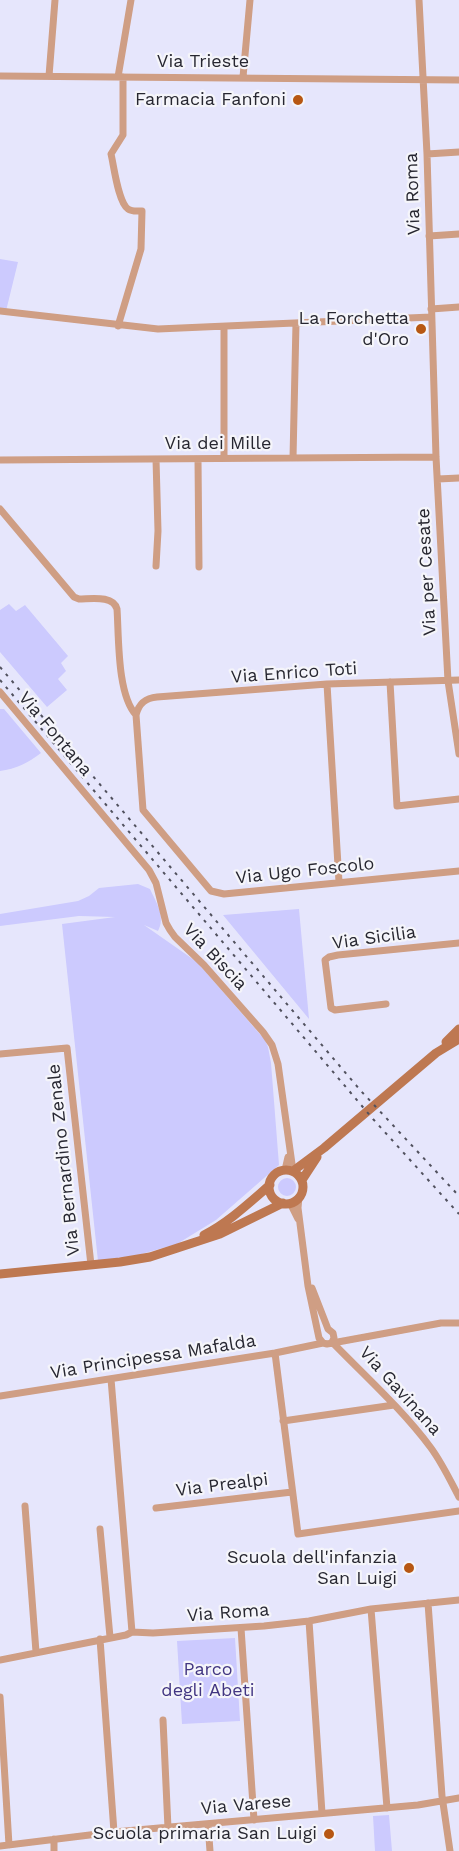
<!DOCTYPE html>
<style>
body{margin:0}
canvas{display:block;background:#e6e6fc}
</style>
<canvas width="459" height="1851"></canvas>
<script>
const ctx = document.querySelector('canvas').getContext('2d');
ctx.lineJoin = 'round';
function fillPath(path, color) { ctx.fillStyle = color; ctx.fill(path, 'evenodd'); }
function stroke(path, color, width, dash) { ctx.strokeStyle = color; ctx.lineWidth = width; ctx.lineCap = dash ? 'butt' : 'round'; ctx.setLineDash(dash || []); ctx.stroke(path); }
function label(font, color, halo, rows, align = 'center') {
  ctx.font = font + ' "Work Sans",sans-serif'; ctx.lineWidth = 4.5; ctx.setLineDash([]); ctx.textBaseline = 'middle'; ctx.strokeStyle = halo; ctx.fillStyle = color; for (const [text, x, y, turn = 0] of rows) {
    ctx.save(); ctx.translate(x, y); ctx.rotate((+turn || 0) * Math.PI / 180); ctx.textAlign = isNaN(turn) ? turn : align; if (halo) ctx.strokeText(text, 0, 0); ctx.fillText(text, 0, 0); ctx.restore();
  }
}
fillPath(new Path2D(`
 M 0,259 L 18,262 L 6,311 L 0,311 Z
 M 9,604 L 16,611 L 25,605 L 68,656 L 61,663 L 66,671 L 58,679 L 67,690 L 47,707 L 0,652 L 0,610 Z
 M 0,709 L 4,709 L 41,753 C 28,763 16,769 0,771 Z
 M 138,884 L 150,889 C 156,902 166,917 158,931 L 144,925 L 197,962 L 265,1040 L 268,1047 L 271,1063 L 279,1165 L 216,1220 L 177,1244 L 138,1255 L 98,1261 L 62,924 L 115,917 L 79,916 L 0,926 L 0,914 L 78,901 L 89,896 L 99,888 Z
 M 299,909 L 309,1019 L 223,915 Z
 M278 1187a9 9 0 1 1 18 0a9 9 0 1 1-18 0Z
 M 235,1638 L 240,1721 L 182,1724 L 177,1641 Z
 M 389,1815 L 392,1851 L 375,1851 L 373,1816 Z`), '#cccafe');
stroke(new Path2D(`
 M 419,0 L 427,154 L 436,457 L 448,681 L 459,754
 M 0,76 L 459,80
 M 49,76 L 55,0
 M 118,77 L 131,0
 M 243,77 L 250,0
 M 427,154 L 459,152
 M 429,236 L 459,234
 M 431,309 L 459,307
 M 0,311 L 158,329 L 431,317
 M 118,326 L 141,249 L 142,211 C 137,211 132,212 128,209 C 118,202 114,166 111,154 L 123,135 L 123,77
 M 224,458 L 224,327
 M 293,458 L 296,323
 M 156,459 L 158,531 L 156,566
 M 198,459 L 199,567
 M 0,460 L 436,457
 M 438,479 L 459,478
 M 0,509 L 74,597 L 79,599 C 91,599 113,595 117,609 C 119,638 117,694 136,715
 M 459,680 L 327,684 L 157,697 C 146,698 139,703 136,715 L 143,810 L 211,891 L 224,894 L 459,871
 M 390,682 L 397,806 L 459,799
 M 327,684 L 339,882
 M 0,692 L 149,870 L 156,883 L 166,923 L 170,930 L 175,937 L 204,965 L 263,1032 L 272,1045 L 278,1064 L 293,1171
 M 386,1004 L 335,1010 L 331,1008 L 325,960 L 329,957 L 338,955 L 459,943
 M 0,1054 L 67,1048 L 91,1265
 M 285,1170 L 288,1157
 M 299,1197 L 298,1208 L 308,1286 L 319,1338 L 323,1343 L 327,1344 L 441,1323 L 459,1323
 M 290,1203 L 298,1219
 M 312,1288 L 328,1329 L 333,1333 L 334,1338 L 332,1342
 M 332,1342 C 365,1376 402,1409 431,1448 C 442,1463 450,1480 459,1497
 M 275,1353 L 298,1534 L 459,1511
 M 111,1379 L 132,1632
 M 0,1396 L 275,1353 L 323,1343
 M 283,1421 L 394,1405
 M 25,1506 L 36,1652
 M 156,1508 L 292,1492
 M 100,1529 L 110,1637
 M 428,1603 L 442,1796 L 450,1851
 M 371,1609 L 387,1808
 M 309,1621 L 322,1813
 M 241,1628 L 254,1820
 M 100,1639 L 114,1832
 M 0,1660 L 126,1635 L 132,1632 L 153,1633 L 264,1626 L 309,1621 L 371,1609 L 459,1600
 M 0,1697 L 9,1845
 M 163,1720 L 168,1828
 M 208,1824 L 210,1851
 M 54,1839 L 54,1851
 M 0,1846 L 114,1832 L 418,1805 L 459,1798`), '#cf9e84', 7);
stroke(new Path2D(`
 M 446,1042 L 459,1029
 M269 1187a17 17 0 1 1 34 0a17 17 0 1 1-34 0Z
 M 293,1171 L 324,1148 L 436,1053 L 459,1039
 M 302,1180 L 317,1157
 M 204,1235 C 228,1223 249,1203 270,1185
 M 0,1274 L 120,1262 L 150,1257 L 220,1234 L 283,1203`), '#be7851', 9);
stroke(new Path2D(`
 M 0,667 L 361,1091 L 459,1196
 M 0,680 L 373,1119 L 459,1214`), '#51515e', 2, [3, 6]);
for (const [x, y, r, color] of [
 [298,100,6,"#b75713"],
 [421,329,6,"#b75713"],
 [409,1568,6,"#b75713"],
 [329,1834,6,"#b75713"]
]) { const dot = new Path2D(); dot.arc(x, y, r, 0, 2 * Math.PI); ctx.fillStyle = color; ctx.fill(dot); stroke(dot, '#f5f5fa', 2); }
label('18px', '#272731', '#f5f5fa', [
 ["Via Trieste",203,62],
 ["Via Roma",413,194,-92],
 ["Via dei Mille",218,444],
 ["Via per Cesate",427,572,-93],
 ["Via Enrico Toti",294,673,-4],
 ["Via Fontana",55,734,50],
 ["Via Ugo Foscolo",305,871,-6],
 ["Via Sicilia",374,938,-8],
 ["Via Biscia",215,957,47],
 ["Via Bernardino Zenale",64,1160,-96],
 ["Via Principessa Mafalda",153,1357,-9],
 ["Via Gavinana",400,1391,48],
 ["Via Prealpi",222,1485,-7],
 ["Via Roma",228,1613,-4],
 ["Via Varese",246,1805,-5]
]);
label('18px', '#272731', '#f5f5fa', [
 ["Farmacia Fanfoni",286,100],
 ["La Forchetta",409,319],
 ["d'Oro",409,340],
 ["Scuola dell'infanzia",397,1558],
 ["San Luigi",397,1579],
 ["Scuola primaria San Luigi",317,1834]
], 'right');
label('18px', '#423682', '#f5f5fa', [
 ["Parco",208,1670],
 ["degli Abeti",208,1691]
]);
</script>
